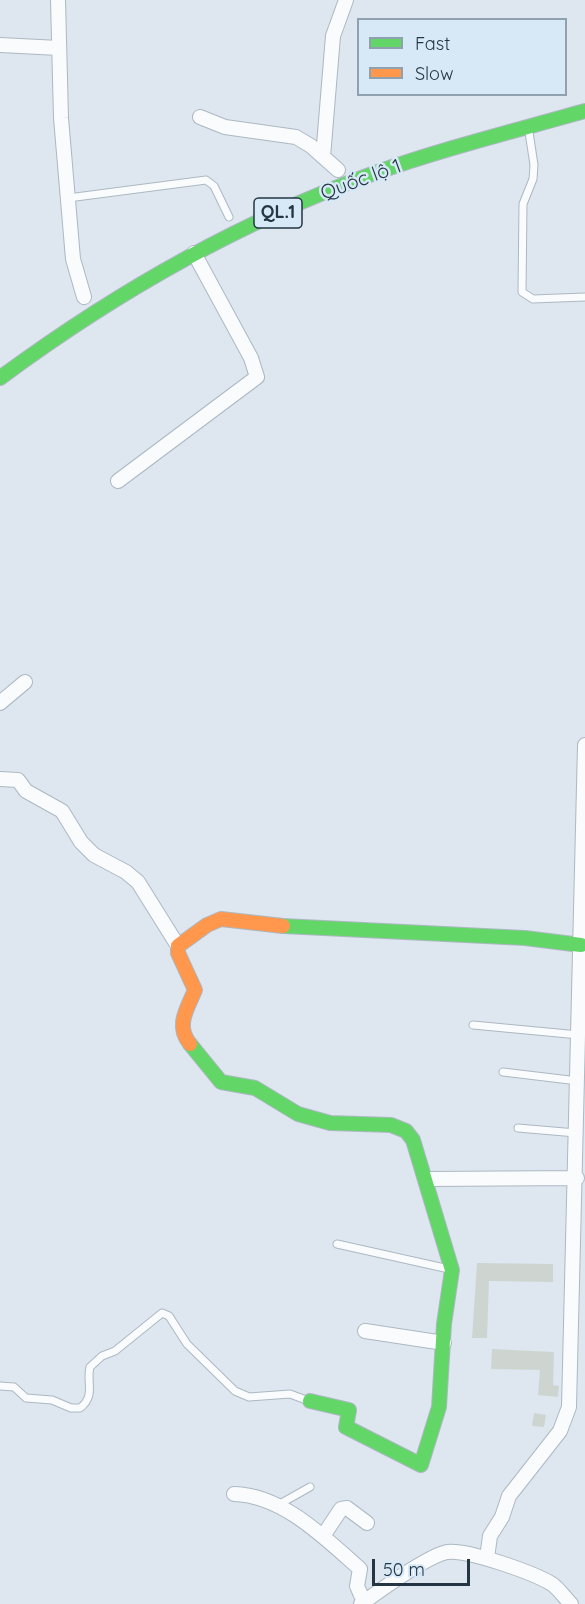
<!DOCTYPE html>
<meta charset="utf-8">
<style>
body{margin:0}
#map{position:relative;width:585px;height:1604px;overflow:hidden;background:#dee7f0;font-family:Quicksand,sans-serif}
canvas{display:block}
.legend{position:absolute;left:357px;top:18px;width:210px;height:78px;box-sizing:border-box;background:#d7e8f7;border:2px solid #8fa0af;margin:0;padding:8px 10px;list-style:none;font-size:18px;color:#243543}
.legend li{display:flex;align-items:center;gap:12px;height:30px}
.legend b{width:30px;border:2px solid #8fa0af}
.scale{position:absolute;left:372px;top:1559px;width:98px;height:27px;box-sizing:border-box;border:3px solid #243543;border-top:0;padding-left:8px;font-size:18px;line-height:21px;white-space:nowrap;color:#243543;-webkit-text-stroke:4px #d7e8f7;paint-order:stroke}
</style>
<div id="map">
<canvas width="585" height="1604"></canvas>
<ul class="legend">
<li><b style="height:8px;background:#63d668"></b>Fast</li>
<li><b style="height:8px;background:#ff974d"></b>Slow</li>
</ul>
<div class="scale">50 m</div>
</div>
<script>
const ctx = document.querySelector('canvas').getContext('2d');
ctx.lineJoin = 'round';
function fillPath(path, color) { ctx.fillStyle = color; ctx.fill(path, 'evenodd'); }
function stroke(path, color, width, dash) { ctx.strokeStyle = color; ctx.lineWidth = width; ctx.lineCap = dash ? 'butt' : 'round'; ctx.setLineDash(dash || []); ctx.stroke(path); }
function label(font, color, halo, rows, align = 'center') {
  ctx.font = font + ' Quicksand,sans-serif'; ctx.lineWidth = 5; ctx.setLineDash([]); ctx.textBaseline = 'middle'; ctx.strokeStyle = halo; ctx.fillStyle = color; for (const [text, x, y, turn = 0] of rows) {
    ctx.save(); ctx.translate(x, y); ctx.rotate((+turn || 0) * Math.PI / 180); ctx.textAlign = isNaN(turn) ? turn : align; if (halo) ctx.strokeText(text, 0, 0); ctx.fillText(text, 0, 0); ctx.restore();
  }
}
fillPath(new Path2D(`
 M 477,1263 L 553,1264 L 553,1282 L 489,1281 L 487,1338 L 472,1338 Z
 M 492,1349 L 554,1352 L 553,1385 L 559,1386 L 558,1397 L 538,1395 L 540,1370 L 491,1369 Z
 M 534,1413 L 546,1415 L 544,1427 L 532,1426 Z`), '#ced5d1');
const lane = new Path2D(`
 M 529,132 L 534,165 L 533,179 L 523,204 L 522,292 L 533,299 L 585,297
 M 68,198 L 206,180 L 214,186 L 229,217
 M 473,1025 L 579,1035
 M 503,1072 L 578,1081
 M 518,1128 L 576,1133
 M 337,1244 L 449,1269
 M 0,1386 L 14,1387 L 26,1398 L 52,1400 L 71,1408 L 80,1408 C 96,1396 86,1382 90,1367 L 102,1356 L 115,1351 L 162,1313 L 169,1316 L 187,1344 L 235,1391 L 249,1397 L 290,1394 L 309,1401
 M 278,1505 L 310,1487`);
const street = new Path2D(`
 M 58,0 L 61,118 L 73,259 L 84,297
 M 0,45 L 59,48
 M 200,117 L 225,127 L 296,137 L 311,146 L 338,170
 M 323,157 L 333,36 L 346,0
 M 118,481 L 257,377 L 251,358 L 194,253
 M 0,703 L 25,682
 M 0,779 L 18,780 L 26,791 L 62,811 L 81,842 L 94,855 L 126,872 L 138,882 L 178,946
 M 427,1179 L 577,1178
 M 365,1331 L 444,1343
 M 234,1494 C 283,1495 326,1539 360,1569 L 357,1586 L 364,1602
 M 323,1536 L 341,1509 L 347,1508 L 367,1523
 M 487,1558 L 490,1536 L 502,1517 L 509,1496 L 560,1431 L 569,1407 L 585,745
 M 361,1604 C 379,1591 427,1556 447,1552 C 467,1549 534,1573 552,1584 C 559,1589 565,1598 571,1604`);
const fast = new Path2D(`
 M 0,378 C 115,293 237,223 372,174 C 442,149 514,131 585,111
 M 283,926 L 525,938 L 581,945
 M 190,1044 L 221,1082 L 255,1088 L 298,1114 L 330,1123 L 391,1125 L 406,1131 L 413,1140 L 452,1270 L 444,1324 L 439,1407 L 421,1465 L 346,1427 L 349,1410 L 310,1401`);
const slow = new Path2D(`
 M 190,1044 C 175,1026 187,1009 195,990 L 178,953 L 178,946 L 207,925 L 221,919 L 283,926`);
stroke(lane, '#acb8c2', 9);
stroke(street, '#acb8c2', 16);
stroke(fast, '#acb8c2', 16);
stroke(slow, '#acb8c2', 16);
stroke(lane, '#fafbfd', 7);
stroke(street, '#fafbfd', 14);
stroke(fast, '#63d668', 14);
stroke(slow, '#ff974d', 14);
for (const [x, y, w] of [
 [278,213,48]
]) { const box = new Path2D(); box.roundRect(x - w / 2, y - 15, w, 30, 4.5); ctx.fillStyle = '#d7e8f7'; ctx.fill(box); stroke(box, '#243543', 1.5); }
label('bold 18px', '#243543', null, [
 ["QL.1",278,213]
]);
label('20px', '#243543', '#d7e8f7', [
 ["Quốc lộ 1",361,180,-20]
]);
</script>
